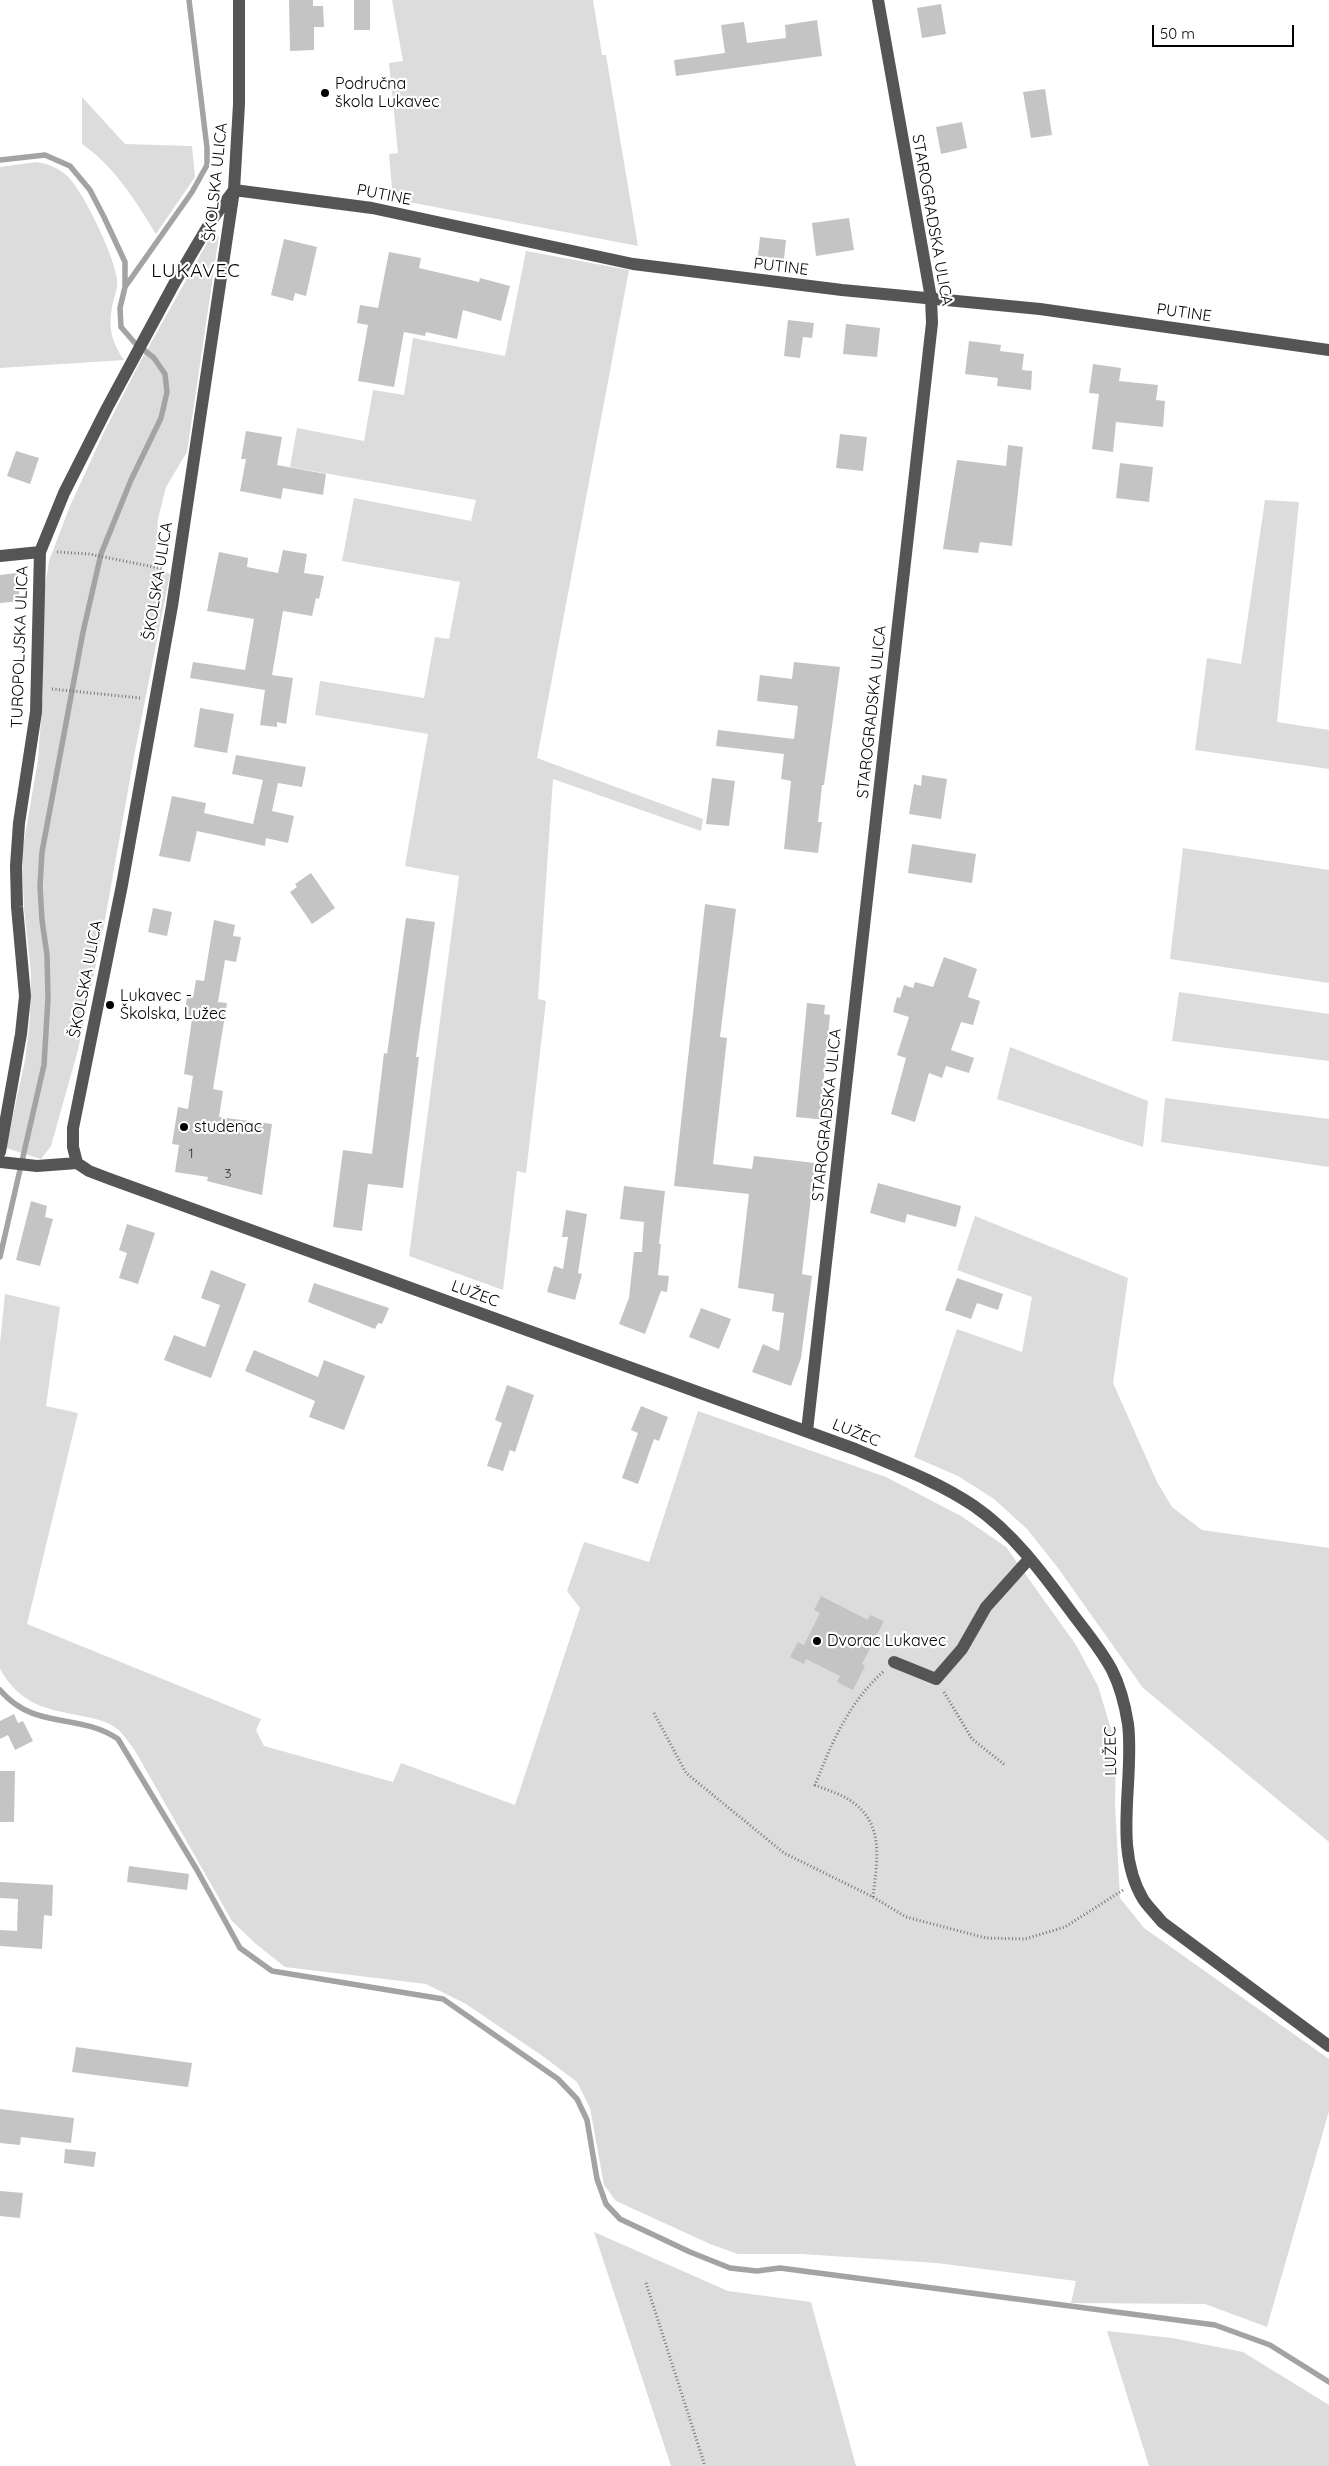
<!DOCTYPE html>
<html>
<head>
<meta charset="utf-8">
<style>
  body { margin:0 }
  #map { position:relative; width:1329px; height:2466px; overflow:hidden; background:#fff; font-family:Quicksand,sans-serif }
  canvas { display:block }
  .scale { position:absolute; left:1152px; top:25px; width:142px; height:22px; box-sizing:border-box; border:2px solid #000; border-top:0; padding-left:6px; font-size:15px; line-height:18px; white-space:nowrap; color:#000; -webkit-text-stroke:4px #fff; paint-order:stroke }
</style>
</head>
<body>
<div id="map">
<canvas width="1329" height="2466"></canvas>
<div class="scale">50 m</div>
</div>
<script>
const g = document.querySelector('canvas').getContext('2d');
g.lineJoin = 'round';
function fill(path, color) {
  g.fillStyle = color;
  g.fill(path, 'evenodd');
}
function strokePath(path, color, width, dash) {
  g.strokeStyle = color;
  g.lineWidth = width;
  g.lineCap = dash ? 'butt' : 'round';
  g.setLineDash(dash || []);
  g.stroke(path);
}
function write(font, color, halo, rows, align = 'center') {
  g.font = font + ' Quicksand,sans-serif';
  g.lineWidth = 4.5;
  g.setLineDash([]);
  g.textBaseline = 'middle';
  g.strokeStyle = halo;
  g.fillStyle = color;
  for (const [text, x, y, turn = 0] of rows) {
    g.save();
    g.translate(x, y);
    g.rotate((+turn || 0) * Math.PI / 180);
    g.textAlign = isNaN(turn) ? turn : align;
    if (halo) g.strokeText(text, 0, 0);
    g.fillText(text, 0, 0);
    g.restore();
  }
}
fill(new Path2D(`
  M392 0H593L602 55H606L638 246 393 199 389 154 398 153 389 63 403 61Z
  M82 97 125 144 192 146 195 177 156 234C135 200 115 167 82 144Z
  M37 162C47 164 57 167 65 174 82 187 115 258 117 279 118 287 115 295 113 302 108 326 110 339 124 360L0 368V167Z
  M212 234 219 236 187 452 166 487 158 519 155 566 170 574 135 751 104 925 78 1050 51 1146 41 1159 6 1148 25 1060 30 1018 31 973 24 909 22 853 38 760 43 693V599L49 561 70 506 104 432 139 364Z
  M526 251 629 270 537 758 703 819 701 831 553 779 538 999 546 1001 526 1173 517 1171 503 1290 409 1256 459 876 405 866 428 734 315 715 320 681 424 698 435 637 449 639 460 582 342 561 354 498 471 521 476 500 290 467 297 428 364 441 373 390 404 395 413 338 505 356Z
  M1265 500 1299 502 1277 722 1329 730V769L1195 750 1207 658 1241 664Z
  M1183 848 1329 870V983L1170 959Z
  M1179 992 1329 1014V1061L1172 1041Z
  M1010 1047 1148 1101 1143 1147 997 1099Z
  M1165 1098 1329 1119V1167L1161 1142Z
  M975 1216 1128 1278 1113 1383 1157 1482 1172 1507 1202 1530 1329 1548V1842L1143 1688 1058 1568 1027 1529 994 1499 958 1476 914 1457 957 1329 1022 1352 1032 1297 957 1270Z
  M5 1294 60 1307 46 1406 78 1413 27 1624 261 1719 256 1730 264 1746 393 1782 401 1763 515 1805 580 1608 567 1591 584 1542 649 1562 698 1411 886 1477 961 1516 1006 1547 1076 1645 1098 1686 1116 1746 1115 1803 1120 1898 1144 1928 1329 2059V2111L1267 2327 1205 2304 1071 2303 1076 2281 937 2263 802 2254H738L710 2244 616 2201 604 2185 590 2108 577 2082 544 2057 466 2004 426 1984 285 1967 256 1944 232 1921 134 1749C128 1742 123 1733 116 1728 109 1722 96 1719 87 1717 47 1709 22 1707 0 1669V1343Z
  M594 2232 728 2291 811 2302 856 2466H671Z
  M1107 2331 1172 2338 1243 2352 1329 2405V2466H1149Z`), '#dcdcdc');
strokePath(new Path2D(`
  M0 160 45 155 70 166 90 190 104 217 125 262V286
  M0 1257 44 1065 48 998 47 955 42 920 40 886 42 852 83 632 101 554 131 480 161 418 167 392 165 374 154 358 134 342 121 327 120 308 125 287 192 192 207 165V148L189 0
  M0 1690C35 1731 78 1712 118 1739L197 1870 240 1948 272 1971 443 1999 558 2079 577 2099 587 2120 597 2179 606 2204 620 2219 690 2252 730 2268 757 2271 780 2268 1215 2325 1270 2345 1329 2382`), '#a3a3a3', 5.5);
fill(new Path2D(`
  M289 0H313V6H323L324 27H314V50L290 51Z
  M354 0H370V30H354Z
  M941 4 946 34 922 38 917 8Z
  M817 20 822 56 676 76 674 60 725 53 721 25 744 22 747 43 786 38 785 25Z
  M1045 89 1052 135 1031 138 1023 92Z
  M962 122 967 148 941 154 936 127Z
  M849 218 854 250 816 256 812 223Z
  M760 237 786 240 784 259 758 256Z
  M284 239 317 247 306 296 295 293 293 301 271 295Z
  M389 252 421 258 419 268 479 282 480 278 510 286 501 321 463 310 457 339 426 332 425 336 404 332 394 387 358 381 368 325 357 323 360 305 378 308Z
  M788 320 814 323 812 338 803 337 800 358 784 356Z
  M846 324 880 328 877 357 843 354Z
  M969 341 1001 345 1000 351 1024 354 1022 370 1032 371 1031 390 997 386 998 378 965 374Z
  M1093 364 1121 368 1119 381 1158 385 1156 400 1165 401 1163 427 1116 422 1113 452 1092 449 1099 394 1089 393Z
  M246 431 282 437 277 465 326 474 323 495 283 488 281 499 240 491 246 459H241Z
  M840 434 867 437 863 471 836 468Z
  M1008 445 1023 447 1012 546 980 542 978 553 943 549 957 460 1006 466Z
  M16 451 39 458 30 484 7 476Z
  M1120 463 1153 467 1149 502 1116 498Z
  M283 550 307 554 304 573 324 576 319 599 316 598 312 616 283 611 272 675 293 678 286 724 277 722V727L260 725 265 690 190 678 193 662 245 670 254 619 207 611 219 552 248 558 247 567 278 573Z
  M17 573 20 601 0 603V575Z
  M794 662 840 667 824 785H822L818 822H822L818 853 784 849 791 781 781 779 784 754 716 746 718 730 794 739 798 706 757 701 760 675 792 679Z
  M200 708 234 714 227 753 194 747Z
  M236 755 306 767 302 787 278 783 272 811 294 816 288 843 266 838 265 846 197 831 190 862 159 856 172 796 206 803 204 813 253 824 263 780 232 774Z
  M922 775 947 779 941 819 909 814 914 784 921 786Z
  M712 778 735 781 729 826 706 824Z
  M912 844 976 854 972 883 908 873Z
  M311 873 335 908 312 924 290 892 297 887 295 884Z
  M705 904 736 909 720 1037 727 1038 713 1164 752 1169 754 1156 815 1163 802 1274 812 1276 801 1358 791 1386 752 1372 763 1344 779 1351 784 1313 772 1311 774 1294 738 1288 749 1194 674 1186Z
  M153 908 172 912 167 936 148 932Z
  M406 918 435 922 416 1057H419L403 1188 368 1184 362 1231 333 1227 343 1150 372 1154 384 1053 387 1054Z
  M214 920 235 925 233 936 241 937 236 962 225 960 218 1002 227 1003 213 1089 223 1091 219 1117 272 1124 262 1195 207 1181 208 1177 175 1172 179 1145 172 1144 178 1107 188 1109 193 1076 184 1074 192 1019 184 1017 187 997H193L196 980 204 981Z
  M944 957 977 969 968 997 980 1001 973 1025 961 1022 951 1050 974 1058 969 1073 946 1066 942 1078 929 1073 915 1122 891 1114 906 1058 897 1055 909 1017 893 1012 897 997 900 998 904 985 913 988 915 982 933 987Z
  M807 1003 825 1005 824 1014 830 1015 822 1096 828 1097 826 1120 796 1117Z
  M878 1183 961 1206 956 1227 907 1214 905 1223 870 1213Z
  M624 1186 665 1191 659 1244H661L658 1275 669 1276 667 1292 661 1291 645 1334 619 1324 629 1298 634 1252H642L644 1222 620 1219Z
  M31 1201 47 1206 45 1217 53 1219 40 1266 16 1260Z
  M566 1210 587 1214 578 1273 582 1274 575 1300 547 1292 554 1266 563 1269 568 1237H562Z
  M127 1224 155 1233 138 1284 119 1278 127 1253 119 1250Z
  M211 1270 246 1284 211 1378 164 1360 174 1335 205 1347 220 1305 201 1298Z
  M957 1278 1003 1294 998 1310 977 1303 971 1319 945 1310Z
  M314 1283 389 1308 382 1324 378 1323 375 1329 308 1302Z
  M701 1308 731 1319 719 1349 689 1337Z
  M254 1350 318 1377 324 1360 365 1376 344 1430 309 1417 315 1401 245 1371Z
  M507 1385 534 1395 515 1452 510 1450 503 1471 487 1466 502 1423 495 1420Z
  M641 1406 668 1417 659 1441 654 1439 638 1484 622 1478 638 1433 631 1430Z
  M821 1596 868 1620 870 1615 884 1621 862 1664 865 1666 853 1690 837 1682 840 1676 806 1659 804 1664 790 1657 798 1642 804 1645 820 1613 814 1610Z
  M14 1714 18 1723 23 1721 33 1741 15 1750 8 1735 0 1739V1721Z
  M0 1771H15L14 1822H0Z
  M129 1866 189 1874 187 1890 127 1882Z
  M0 1882 53 1885 52 1916 44 1915 42 1949 0 1946V1930L17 1931 18 1899 0 1898Z
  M76 2047 192 2063 188 2087 72 2072Z
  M0 2109 74 2118 71 2143 21 2137 20 2145 0 2143Z
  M65 2149 96 2152 94 2167 64 2163Z
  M0 2191 23 2193 20 2218 0 2216Z`), '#c4c4c4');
strokePath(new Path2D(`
  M57 552 89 554 164 569
  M52 689 140 698
  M944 1692 972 1739 1005 1765
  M654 1713 686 1773 784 1853 873 1897 906 1917 986 1938 1025 1939 1065 1927 1123 1890
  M873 1897C877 1860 885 1824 851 1801 841 1794 827 1790 815 1785 832 1742 849 1702 884 1671
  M646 2283 705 2466`), '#777', 3, [1, 2.5]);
strokePath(new Path2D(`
  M0 556 40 552
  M0 1152 21 1034 25 996 17 907 16 866 19 823 36 712 40 552 64 493 107 408 175 282 211 221 234 190 372 208 633 264 842 290 1040 309 1329 350
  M0 1162 37 1166 77 1163
  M77 1163 89 1171 110 1179 855 1449C895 1466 937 1481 974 1506 1015 1534 1046 1578 1075 1617 1088 1634 1102 1651 1112 1670 1120 1686 1125 1705 1128 1724 1135 1780 1112 1847 1143 1899 1148 1907 1156 1914 1162 1922L1329 2046
  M77 1163 73 1147V1128L122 885 172 606 234 190 239 104V0
  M807 1431 932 323 931 298 878 0
  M894 1662 936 1679 962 1649 986 1607 1029 1559`), '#555', 12);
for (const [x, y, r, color] of [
  [325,93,5,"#000"],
  [110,1005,5,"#000"],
  [184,1127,5,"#000"],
  [817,1641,5,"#000"]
]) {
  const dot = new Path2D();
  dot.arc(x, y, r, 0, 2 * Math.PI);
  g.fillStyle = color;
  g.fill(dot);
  strokePath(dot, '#fff', 2);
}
write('14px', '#313131', null, [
  ["1",191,1154],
  ["3",228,1174]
]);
write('16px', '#000', '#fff', [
  ["Područna",335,84],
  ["škola Lukavec",335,102],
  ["Lukavec -",120,996],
  ["Školska, Lužec",120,1014],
  ["studenac",194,1127],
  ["Dvorac Lukavec",827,1641]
], 'left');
write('16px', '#000', '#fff', [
  ["ŠKOLSKA ULICA",216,182,-84],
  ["PUTINE",384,195,11],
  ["STAROGRADSKA ULICA",932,220,80],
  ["PUTINE",781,267,7],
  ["PUTINE",1184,313,8],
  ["ŠKOLSKA ULICA",158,581,-81],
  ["TUROPOLJSKA ULICA",20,647,-88],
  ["STAROGRADSKA ULICA",872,712,-84],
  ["ŠKOLSKA ULICA",86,979,-79],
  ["STAROGRADSKA ULICA",827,1115,-84],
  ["LUŽEC",475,1294,20],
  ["LUŽEC",856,1433,22],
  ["LUŽEC",1111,1751,-91]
]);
g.letterSpacing = '1px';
write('19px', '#000', '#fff', [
  ["LUKAVEC",196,271]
]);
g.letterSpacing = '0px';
</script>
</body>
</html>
